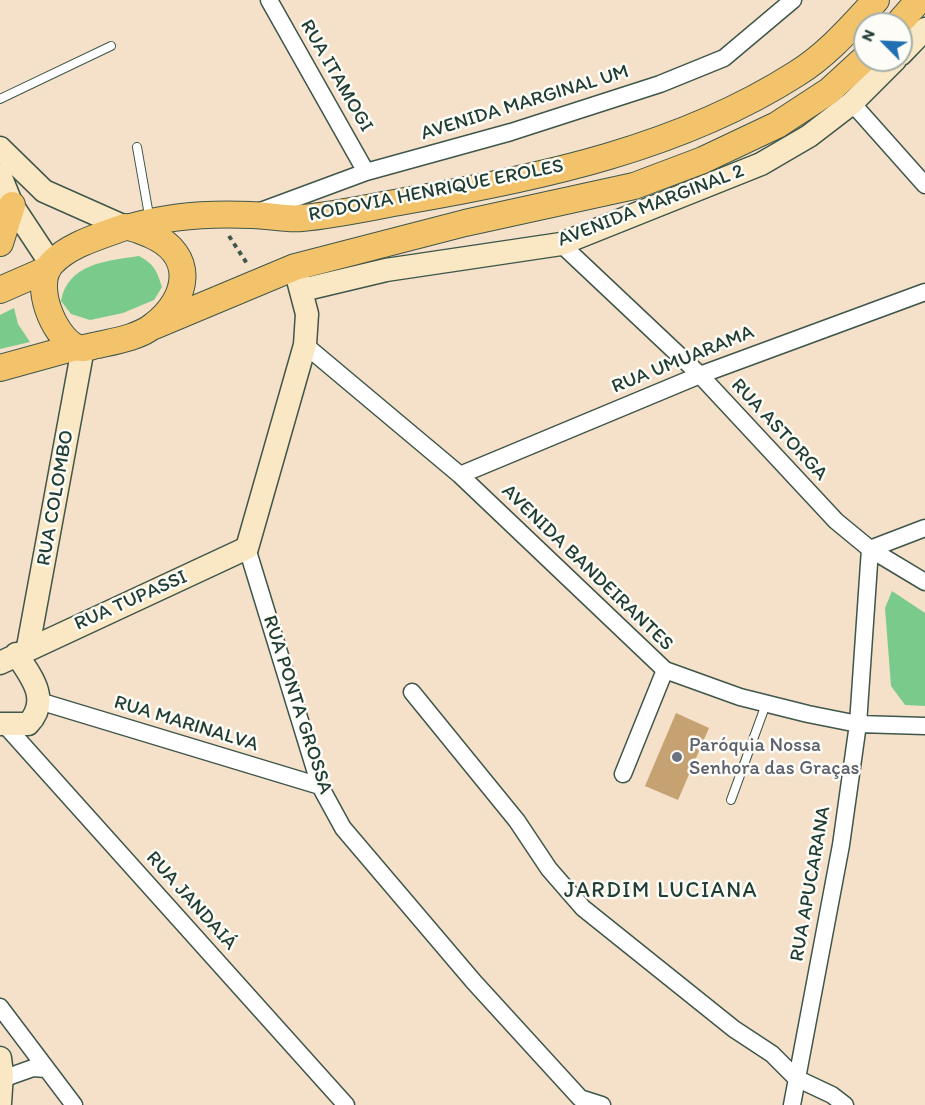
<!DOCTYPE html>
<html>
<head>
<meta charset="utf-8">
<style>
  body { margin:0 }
  #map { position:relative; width:925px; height:1105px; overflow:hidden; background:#f5e1c9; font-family:Itim,sans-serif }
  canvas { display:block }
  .north { position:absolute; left:853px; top:12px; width:60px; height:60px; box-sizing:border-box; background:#fdfcf7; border:2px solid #a4b0a9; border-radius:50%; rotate:294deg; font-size:16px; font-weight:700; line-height:24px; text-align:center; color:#1f3d34 }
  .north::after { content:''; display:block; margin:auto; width:21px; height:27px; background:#1f6fb2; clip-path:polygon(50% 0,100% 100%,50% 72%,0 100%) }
</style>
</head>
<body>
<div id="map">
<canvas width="925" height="1105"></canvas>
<div class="north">N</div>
</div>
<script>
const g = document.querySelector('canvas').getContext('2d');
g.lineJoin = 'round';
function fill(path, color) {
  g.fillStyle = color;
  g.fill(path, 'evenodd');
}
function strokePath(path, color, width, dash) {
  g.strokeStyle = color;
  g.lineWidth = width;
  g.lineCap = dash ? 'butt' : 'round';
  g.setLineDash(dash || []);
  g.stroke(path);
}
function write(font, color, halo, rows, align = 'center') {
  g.font = font + ' Itim,sans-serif';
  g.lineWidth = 5;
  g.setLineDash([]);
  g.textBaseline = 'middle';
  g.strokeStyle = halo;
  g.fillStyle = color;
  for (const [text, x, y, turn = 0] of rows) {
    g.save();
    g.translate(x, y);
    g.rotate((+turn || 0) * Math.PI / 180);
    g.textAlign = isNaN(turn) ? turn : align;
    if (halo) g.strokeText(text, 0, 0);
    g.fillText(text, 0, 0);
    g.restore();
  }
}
fill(new Path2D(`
  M139 256C154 264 157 271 162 287L154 300 123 313 90 320 71 314 61 301C68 263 107 261 139 256Z
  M14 308 18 324 30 342 0 349V315Z
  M892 591 925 613V706L905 705 891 686 885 608Z`), '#79ca8b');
fill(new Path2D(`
  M676 713 709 728 678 800 645 786Z`), '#c6a171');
const lane = new Path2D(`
  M0 99 111 46
  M137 147 150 221
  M731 800 766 704`);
const street = new Path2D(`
  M269 0 366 172
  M852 103 925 185
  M258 212 366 172 511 132 660 84 724 58 793 0
  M561 244 700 375 836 521 870 549 925 582
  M305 345 460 475 665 670 740 697 808 714 858 724 925 726
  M460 475 700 375 925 292
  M247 548 320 786 343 828 474 982 580 1098 602 1105
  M412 692 517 821 549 869 583 908 734 1029 772 1054 796 1078 832 1095 845 1105
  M39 701 320 786
  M5 725 346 1105
  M623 774 665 670
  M0 1007 74 1105
  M2 1079 33 1068 46 1069
  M792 1105 841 845 858 724 870 549 925 528`);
const secondary = new Path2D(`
  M901 54 925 29
  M0 148 44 191 125 227
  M0 175 12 205 51 264
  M302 290 386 270 561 244 761 164 809 136 852 103 895 60
  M28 647 83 348
  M0 663 247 548 305 345 307 314 297 276
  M0 724H28C51 700 31 676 16 654
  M0 1058 2 1074 0 1103`);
const primary = new Path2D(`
  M898 24 919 0
  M125 227C134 227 143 232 151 235 196 255 189 298 154 325 140 337 116 341 98 345 91 346 83 350 76 347 53 336 32 283 52 263 70 244 101 236 125 227Z
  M131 227C171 215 210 213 252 215 268 215 286 220 302 218 336 215 371 207 405 201 539 178 680 148 796 74 827 55 852 26 876 0
  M0 243 12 205
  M0 290 48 269
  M154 326 295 267 465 223 634 186 703 160 777 125 829 91 865 58
  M0 368 76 347`);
strokePath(lane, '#3f564a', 10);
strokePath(street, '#3f564a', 19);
strokePath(secondary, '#3f564a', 25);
strokePath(primary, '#3f564a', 28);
strokePath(new Path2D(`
  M229 236 248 265`), '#3f564a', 4, [4.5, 4.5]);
strokePath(lane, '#fff', 8);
strokePath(street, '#fff', 16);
strokePath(secondary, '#fae7c3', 22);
strokePath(primary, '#f2c36a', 26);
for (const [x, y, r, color] of [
  [677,757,6,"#6b7280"]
]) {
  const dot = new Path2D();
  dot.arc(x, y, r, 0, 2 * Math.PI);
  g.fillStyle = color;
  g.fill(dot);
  strokePath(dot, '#fdfcf7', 2);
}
write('20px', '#1f3d34', '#fdfcf7', [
  ["RUA ITAMOGI",336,76,60],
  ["AVENIDA MARGINAL UM",525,103,-17],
  ["RODOVIA HENRIQUE EROLES",436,191,-11],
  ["AVENIDA MARGINAL 2",651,206,-21],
  ["RUA UMUARAMA",683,360,-22],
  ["RUA ASTORGA",779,430,47],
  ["RUA COLOMBO",56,498,-80],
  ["AVENIDA BANDEIRANTES",587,568,44],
  ["RUA TUPASSI",131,601,-24],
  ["RUA PONTA GROSSA",297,705,72],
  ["RUA MARINALVA",186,724,17],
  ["RUA APUCARANA",811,884,-80],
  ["RUA JANDAIÁ",191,901,48]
]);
write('20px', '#5b616d', '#fdfcf7', [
  ["Paróquia Nossa",689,746],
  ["Senhora das Graças",689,769]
], 'left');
g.letterSpacing = '1.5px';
write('22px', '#1f3d34', '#fdfcf7', [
  ["JARDIM LUCIANA",661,891]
]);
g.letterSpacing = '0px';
</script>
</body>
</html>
